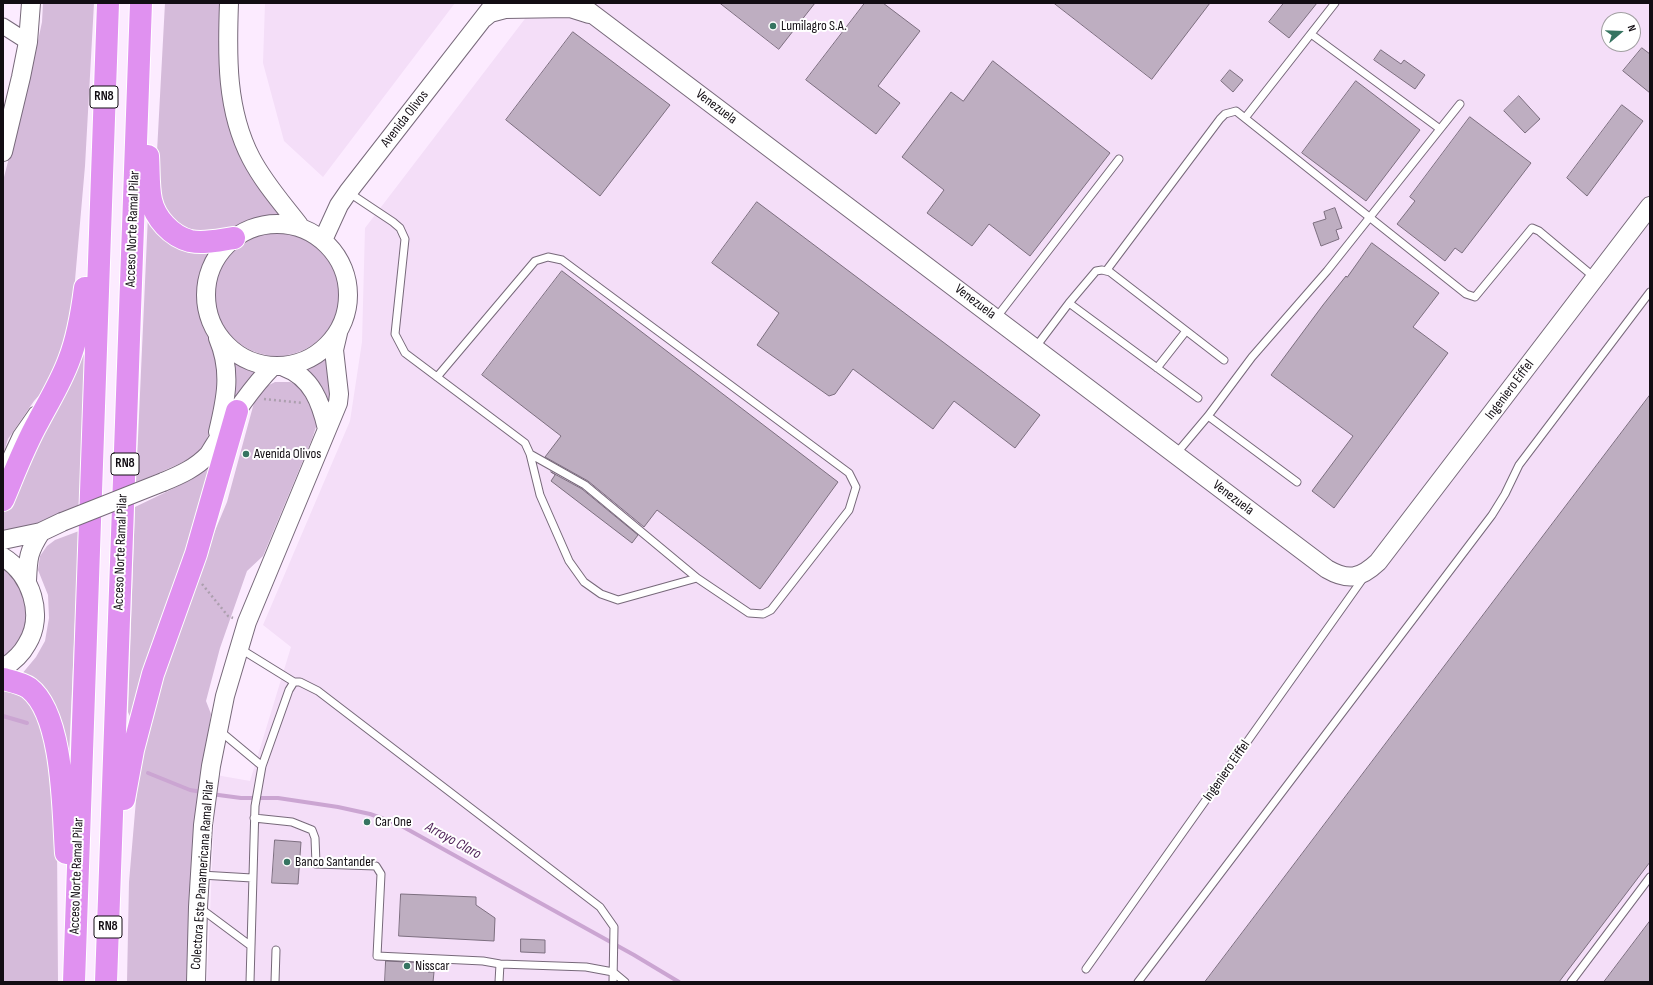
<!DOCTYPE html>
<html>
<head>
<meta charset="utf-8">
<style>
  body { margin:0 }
  #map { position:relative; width:1653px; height:985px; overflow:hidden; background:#fcebff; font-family:"Sofia Sans Condensed",sans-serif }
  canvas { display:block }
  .frame { position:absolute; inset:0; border:4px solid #120d13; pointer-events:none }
  .north { position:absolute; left:1601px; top:12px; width:40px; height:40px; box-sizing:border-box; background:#fff; border:1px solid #a09ea1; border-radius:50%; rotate:71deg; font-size:11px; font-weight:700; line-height:16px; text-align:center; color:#120d13 }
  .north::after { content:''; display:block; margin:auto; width:14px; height:18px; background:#367461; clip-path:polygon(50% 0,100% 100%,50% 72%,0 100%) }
</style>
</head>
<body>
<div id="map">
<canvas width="1653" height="985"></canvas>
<div class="frame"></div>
<div class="north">N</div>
</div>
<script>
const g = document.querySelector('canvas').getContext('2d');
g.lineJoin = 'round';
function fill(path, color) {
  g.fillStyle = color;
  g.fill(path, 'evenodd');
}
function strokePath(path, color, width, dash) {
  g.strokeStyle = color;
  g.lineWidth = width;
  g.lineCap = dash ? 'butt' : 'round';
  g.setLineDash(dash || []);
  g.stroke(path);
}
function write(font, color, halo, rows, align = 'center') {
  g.font = font + ' "Sofia Sans Condensed",sans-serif';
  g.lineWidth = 4;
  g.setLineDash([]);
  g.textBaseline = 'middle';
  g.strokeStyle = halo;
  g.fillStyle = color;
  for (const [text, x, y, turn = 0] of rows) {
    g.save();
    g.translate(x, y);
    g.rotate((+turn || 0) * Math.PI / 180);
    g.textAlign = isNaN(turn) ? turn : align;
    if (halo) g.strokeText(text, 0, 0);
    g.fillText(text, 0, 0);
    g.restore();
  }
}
fill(new Path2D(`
  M265 3H455L323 177 284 141 263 63Z
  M537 3H1650V982H207L216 775 250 781 291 647 263 625 350 421 362 342 365 228ZM1609 20H1633V44H1609Z`), '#f4def8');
fill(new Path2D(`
  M43 3H94L85 166 73 303 68 344 51 382 34 401 8 439 3 455V181L33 64 42 22Z
  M165 3H223L224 98 284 214 252 220 214 237 171 226 155 189Z
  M148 215 210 251 200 271 198 287 199 312 204 329 221 361 217 404 207 439 197 454 181 463 136 483Z
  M215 294a62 62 0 1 1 124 0a62 62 0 1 1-124 0Z
  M85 337 80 507 36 525 3 533V513L13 496Z
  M323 358H325L327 361 331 407C327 398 324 388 317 380 313 376 307 375 304 369Z
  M234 361 257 371 230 411 236 380Z
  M275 382H290L302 387 311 395 317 424 312 439 263 556 247 571 220 648 206 701 211 714 195 823 186 982H127L129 882 139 765 151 707 204 557 227 502 255 399 265 387Z
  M221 454 132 721 128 712 135 507 191 480Z
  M79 531 68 778 21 675 36 657 45 641 49 618 48 595 38 570 40 556 47 546 55 540Z
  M3 566 8 569 27 597 28 631 3 663Z
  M3 690 25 694 45 727 57 842 58 982H3Z`), '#d5bbda');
strokePath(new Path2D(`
  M3 716 27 723
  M148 773 190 790 202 792
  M211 794 241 798H278L338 807 370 814 398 824 634 955 679 982`), '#cba5d2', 4);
const building = new Path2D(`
  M720 3H815L779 49Z
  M865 3H883L920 31 878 86 900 103 876 134 806 80Z
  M1054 3H1210L1152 79Z
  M1284 3H1317L1289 38 1269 22Z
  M573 32 670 105 600 196 506 120Z
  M1642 48 1650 54V93L1623 71Z
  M1381 50 1401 64 1404 60 1425 75 1415 89 1374 60Z
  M993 61 1110 153 1030 256 989 224 972 246 927 213 944 190 902 157 951 92 963 101Z
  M1230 70 1243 80 1233 92 1221 81Z
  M1356 81 1420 130 1366 201 1302 153Z
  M1519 96 1540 119 1525 133 1504 111Z
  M1622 105 1643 121 1587 196 1567 178Z
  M1470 117 1531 163 1462 253 1455 248 1445 261 1397 224 1415 201 1410 197Z
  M757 202 1040 415 1015 448 954 401 933 429 853 369 835 394 829 396 757 345 779 313 712 263Z
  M1335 208 1342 228 1336 230 1339 239 1321 246 1313 223 1326 219 1324 212Z
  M1372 243 1439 293 1413 327 1448 353 1334 508 1312 491 1353 436 1271 375 1323 305 1346 276 1347 277Z
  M562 271 838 482 760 589 657 510 644 527 588 481 545 457 561 436 482 375Z
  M1650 395V862L1559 982H1205Z
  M551 472 582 489 638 535 632 543 551 481 555 475Z
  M275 840 301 842 298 884 272 883Z
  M401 894 476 897V905L495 918 494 941 399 936Z
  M1650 921V982H1604Z
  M521 939 545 940V953L521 952Z
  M386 961 428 963V972H434L433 982H385Z`);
fill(building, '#beaec1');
strokePath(building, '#7d6f80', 1);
const service = new Path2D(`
  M1311 34 1440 129
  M1245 118 1335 3
  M348 192 393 222 400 228 405 239 395 334 405 353 525 443 530 454 540 495 569 561 584 582 601 594 618 600 697 578 749 613 763 614 771 610 849 510 856 487 849 473 562 260 548 257 535 261 437 377
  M1106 271 1220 119 1225 114 1236 111 1466 294 1475 297 1532 228 1539 231 1594 277
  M1069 303 1096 271 1102 270 1110 272 1224 360
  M996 318 1119 159
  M1035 348 1069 303 1198 398
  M1157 368 1186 331
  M1208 416 1297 482
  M530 454 585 485 697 578
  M1176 454 1208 416 1252 357 1327 271 1460 104
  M3 464 17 434 33 411
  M239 648 294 682
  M220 731 262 766
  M254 818 292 822 312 830 315 838 316 864 376 866 381 874 377 956 483 961 500 964 586 967 613 972 625 982
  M201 875 252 878
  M200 908 251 946 250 982
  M251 946 255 806 262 766 289 690 294 682H300L318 691 600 907 614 927 613 982
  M1086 969 1364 577
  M275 982 276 950
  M499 982 500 964
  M1138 982 1492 515 1505 494 1519 465 1650 292
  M1571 982 1650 877`);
const minor = new Path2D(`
  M3 26 28 42`);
const tertiary = new Path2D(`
  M229 3C227 56 226 110 251 158 264 183 282 203 299 225
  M578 3 1327 569C1348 581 1360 579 1378 562L1650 206
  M484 18 490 13 505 9 570 8 589 14
  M3 152 21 77 28 42 31 3
  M206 295a71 71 0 1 1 142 0a71 71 0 1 1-142 0Z
  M323 240 339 205 348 192 495 3
  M218 338C232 371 226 399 218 432
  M284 367C312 377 321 403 327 429
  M163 482C180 475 196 468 209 454 227 424 248 391 273 366
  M3 540 41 532 62 522
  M3 557C31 574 45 615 27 644 21 655 13 662 3 668
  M27 581C28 558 28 552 41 532
  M196 982 198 907 203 825 211 766 225 696 247 622 338 403 339 394 334 350 338 333`);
const motorway = new Path2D(`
  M148 156C149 170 148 186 151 200 155 218 171 236 190 241 205 244 219 240 234 238
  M3 500C14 474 24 447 38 422 49 401 61 382 69 360 78 337 82 312 85 288
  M3 679C11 681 22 683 29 688 64 715 63 812 66 853
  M124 799 133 750 153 674 196 554 237 411
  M74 982 108 3
  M106 982 141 3`);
strokePath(service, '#77697a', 9);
strokePath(minor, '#77697a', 17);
strokePath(tertiary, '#77697a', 20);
strokePath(motorway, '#fff', 24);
strokePath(new Path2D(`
  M264 399 303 403
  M202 584 228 616 233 618`), '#ac9fae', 2.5, [2, 3]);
strokePath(service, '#fff', 7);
strokePath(minor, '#fff', 15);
strokePath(tertiary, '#fff', 18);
strokePath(motorway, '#e091f0', 22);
const tertiaryBridge = new Path2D(`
  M62 522 163 482`);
strokePath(tertiaryBridge, '#77697a', 20, []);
strokePath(tertiaryBridge, '#fff', 18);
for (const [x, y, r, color] of [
  [773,26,4,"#367461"],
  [246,454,4,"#367461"],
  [367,822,4,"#367461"],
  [287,862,4,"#367461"],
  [407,966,4,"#367461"]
]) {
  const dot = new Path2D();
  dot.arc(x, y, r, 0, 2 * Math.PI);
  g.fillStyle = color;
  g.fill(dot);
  strokePath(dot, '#fff', 1.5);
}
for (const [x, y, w] of [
  [104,97,28],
  [125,464,28],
  [108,927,28]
]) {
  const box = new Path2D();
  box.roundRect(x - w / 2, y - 11, w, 22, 3);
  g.fillStyle = '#fff';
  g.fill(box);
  strokePath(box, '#120d13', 1);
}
write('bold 13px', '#120d13', null, [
  ["RN8",104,97],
  ["RN8",125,464],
  ["RN8",108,927]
]);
write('14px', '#120d13', '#fff', [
  ["Lumilagro S.A.",781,26],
  ["Avenida Olivos",254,454],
  ["Car One",375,822],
  ["Banco Santander",295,862],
  ["Nisscar",415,966]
], 'left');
write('14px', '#120d13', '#fff', [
  ["Venezuela",716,107,37],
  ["Avenida Olivos",405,119,-52],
  ["Acceso Norte Ramal Pilar",133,229,-88],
  ["Venezuela",975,302,37],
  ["Ingeniero Eiffel",1510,390,-53],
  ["Venezuela",1233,498,37],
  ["Acceso Norte Ramal Pilar",121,552,-88],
  ["Ingeniero Eiffel",1227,771,-55],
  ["Colectora Este Panamericana Ramal Pilar",203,875,-86],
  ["Acceso Norte Ramal Pilar",77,876,-88]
]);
write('italic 15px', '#4c1e55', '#fff', [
  ["Arroyo Claro",453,841,29]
]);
</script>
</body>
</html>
